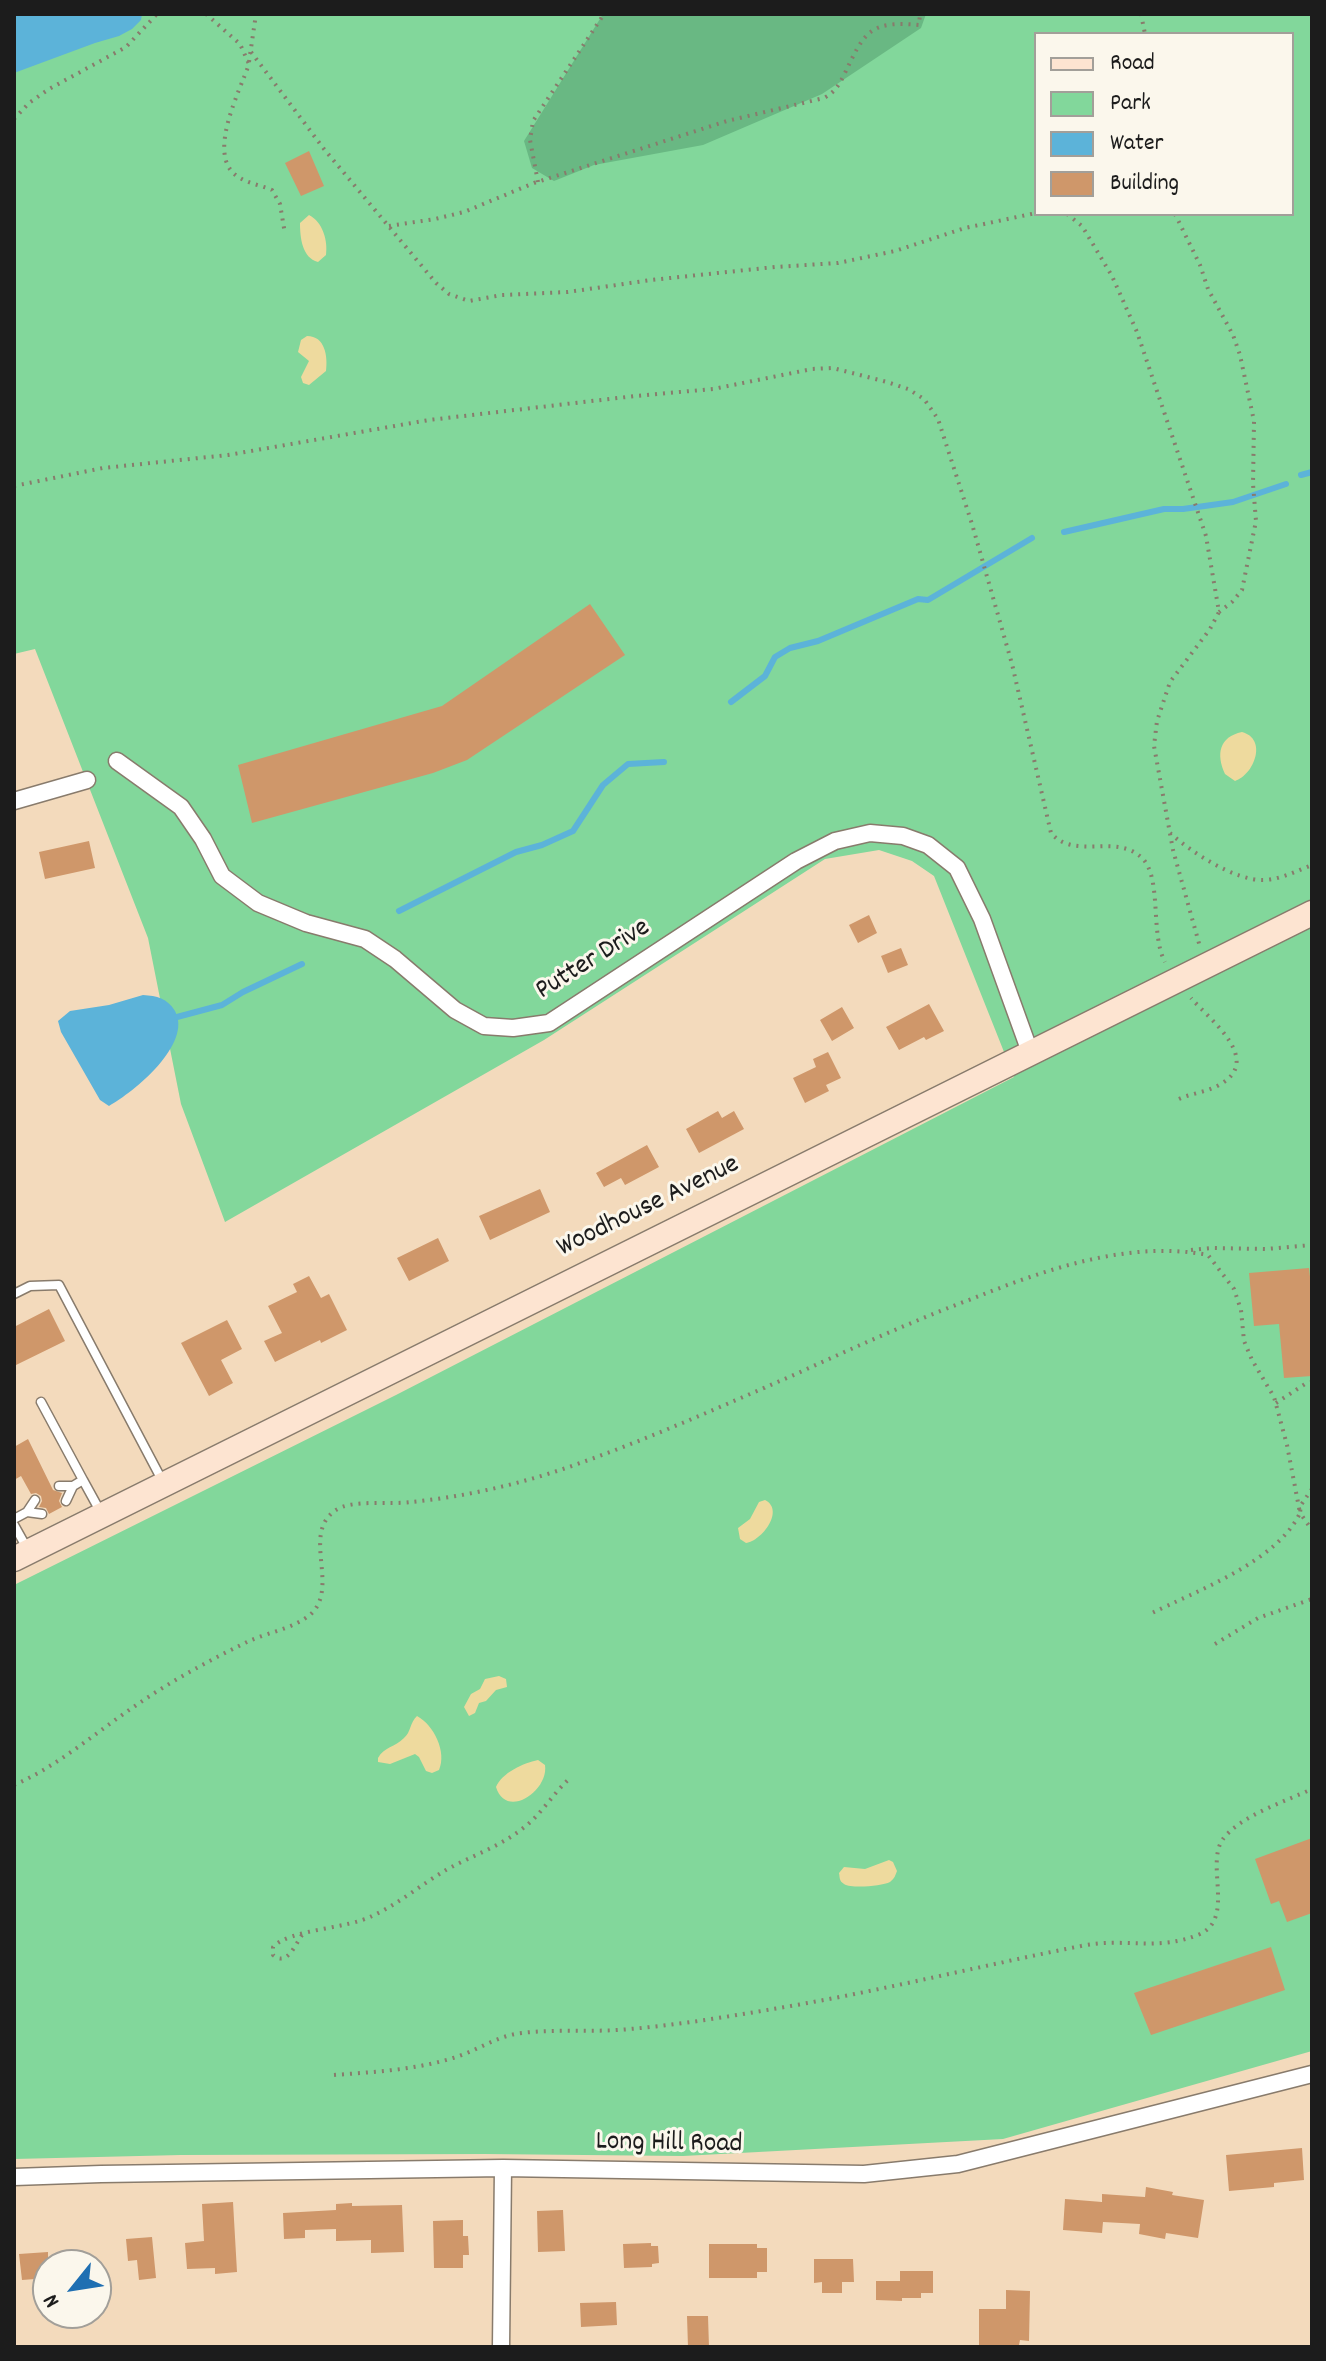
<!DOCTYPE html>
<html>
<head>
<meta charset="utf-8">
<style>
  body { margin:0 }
  #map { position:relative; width:1326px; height:2361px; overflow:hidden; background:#f3dabc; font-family:Dekko,sans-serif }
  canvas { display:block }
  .frame { position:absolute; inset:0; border:16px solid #1c1c1c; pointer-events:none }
  .legend { position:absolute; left:1034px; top:32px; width:260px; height:184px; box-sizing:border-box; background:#fbf7ec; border:2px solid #a29f99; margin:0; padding:10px 14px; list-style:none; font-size:24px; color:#1c1c1c }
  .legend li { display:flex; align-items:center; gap:16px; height:40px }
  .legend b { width:40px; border:2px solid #a29f99 }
  .north { position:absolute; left:32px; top:2249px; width:80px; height:80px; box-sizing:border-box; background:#fbf7ec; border:2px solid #a29f99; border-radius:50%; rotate:240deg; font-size:22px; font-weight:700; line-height:32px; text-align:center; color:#1c1c1c }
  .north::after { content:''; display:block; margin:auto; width:28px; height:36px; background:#1f6fb2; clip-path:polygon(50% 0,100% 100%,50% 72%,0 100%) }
</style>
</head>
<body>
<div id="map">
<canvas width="1326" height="2361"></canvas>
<div class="frame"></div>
<ul class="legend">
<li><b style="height:10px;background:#fde4d1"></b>Road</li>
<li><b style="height:22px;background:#82d79b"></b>Park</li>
<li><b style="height:22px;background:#5cb3d9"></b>Water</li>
<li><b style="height:22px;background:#cf976a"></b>Building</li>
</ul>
<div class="north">N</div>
</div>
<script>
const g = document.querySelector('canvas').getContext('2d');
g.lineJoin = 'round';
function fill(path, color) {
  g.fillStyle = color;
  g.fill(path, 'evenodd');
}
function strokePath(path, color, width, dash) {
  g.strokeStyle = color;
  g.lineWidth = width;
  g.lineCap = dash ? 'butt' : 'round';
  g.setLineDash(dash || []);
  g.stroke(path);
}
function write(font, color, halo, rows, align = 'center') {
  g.font = font + ' Dekko,sans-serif';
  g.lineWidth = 6;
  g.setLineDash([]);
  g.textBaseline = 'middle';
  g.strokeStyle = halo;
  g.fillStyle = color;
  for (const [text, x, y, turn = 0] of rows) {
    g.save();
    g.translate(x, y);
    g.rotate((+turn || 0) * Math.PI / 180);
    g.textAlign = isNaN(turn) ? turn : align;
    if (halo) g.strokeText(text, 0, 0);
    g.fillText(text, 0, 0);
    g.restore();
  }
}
fill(new Path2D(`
  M14 14H1312V2051L1003 2139 683 2156 485 2154 181 2155 14 2159V1585L396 1395 1014 1077 934 876 912 861 879 850 825 859 544 1040 225 1222 181 1104 148 938 35 649 14 654ZM1036 34H1292V214H1036Z`), '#82d79b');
fill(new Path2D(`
  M603 14H926L921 28 822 94 703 145 594 165 554 181 532 168 524 141Z`), '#69b883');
fill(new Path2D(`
  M309 215C323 222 328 241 326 255L318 262C302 258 300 237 300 223Z
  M307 336C325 336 328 356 326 371L309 385 303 383 301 377 309 361 298 352 301 340Z
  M1242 732C1268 739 1254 775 1235 781L1225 774C1216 754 1219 737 1242 732Z
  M765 1500C785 1510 762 1541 746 1543L740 1539 738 1528 750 1519 759 1502Z
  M499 1676 506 1679 507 1687 496 1690 486 1701 479 1703 475 1713 469 1716 464 1707 471 1694 480 1689 485 1679Z
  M417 1716C434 1725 447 1752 439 1770L432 1773 426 1771 419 1757 415 1754 390 1764 378 1762V1758C384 1747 395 1747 404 1738 411 1732 410 1722 417 1716Z
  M538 1760 545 1765C549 1791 506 1820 496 1787 502 1773 523 1763 538 1760Z
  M889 1860 893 1862 897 1871C895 1876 895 1878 890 1882 882 1886 852 1889 844 1884 839 1881 840 1878 839 1873L844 1867 865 1869Z`), '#eeda9e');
fill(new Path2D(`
  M14 14H142L141 20 132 29 119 36 95 43 14 73Z
  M143 995C157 996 167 998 175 1011 193 1044 134 1092 109 1106L100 1100 61 1032 58 1021 70 1011 109 1005Z`), '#5cb3d9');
strokePath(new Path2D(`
  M1301 475 1312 472
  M1064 532 1164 509H1183L1233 502 1286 484
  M731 702 765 676 775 657 790 648 818 641 918 599 928 600 1032 538
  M399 911 516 852 542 845 573 831 603 785 628 764 664 762
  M177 1017 222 1005 243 992 302 964`), '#5cb3d9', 6);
fill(new Path2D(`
  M309 151 324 186 301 196 285 163Z
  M590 604 625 655 467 760 433 773 252 823 238 765 442 706Z
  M89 841 95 868 45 879 39 852Z
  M869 915 877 933 858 943 849 925Z
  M901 948 908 965 888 973 881 956Z
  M929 1004 944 1031 926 1040 924 1037 899 1050 886 1027Z
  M842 1007 854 1028 832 1041 820 1020Z
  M828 1052 841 1078 826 1085 829 1091 805 1103 793 1078 816 1067 813 1059Z
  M718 1111 722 1118 734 1111 744 1129 699 1153 686 1129Z
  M647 1145 659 1167 625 1185 621 1178 604 1187 596 1173Z
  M540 1189 550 1212 490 1240 479 1216Z
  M438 1238 449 1261 409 1281 397 1258Z
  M1309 1268 1312 1294V1376L1284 1378 1279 1324 1254 1326 1249 1273Z
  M309 1276 321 1298 329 1294 347 1330 321 1343 320 1340 275 1362 264 1341 282 1333 268 1306 297 1292 293 1284Z
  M49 1309 65 1341 14 1366V1327Z
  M227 1320 242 1349 221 1360 233 1383 209 1396 181 1343Z
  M28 1439 53 1490 62 1493 59 1501 62 1507 49 1514 46 1508 39 1507 42 1501 41 1496 36 1493 31 1494 21 1476 14 1480V1447Z
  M1312 1838V1913L1287 1922 1279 1901 1271 1904 1255 1859Z
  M1271 1947 1285 1990 1151 2035 1134 1993Z
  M1302 2148 1304 2180 1274 2183V2187L1229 2191 1226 2155Z
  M1146 2187 1173 2192 1172 2195 1204 2200 1198 2238 1166 2233 1165 2239 1139 2234 1140 2224 1103 2222 1102 2233 1063 2230 1065 2199 1102 2202V2194L1145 2197Z
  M233 2202 237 2272 215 2274V2268L187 2269 185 2243 204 2241 202 2204Z
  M352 2203V2206L402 2205 404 2252 371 2253V2240L336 2241V2229L305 2230V2238L284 2239 283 2213 336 2210V2204Z
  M563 2210 565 2251 538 2252 537 2211Z
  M463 2220V2236H468L469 2255H463V2268H434L433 2221Z
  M152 2237 156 2278 139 2280 137 2260 128 2261 126 2239Z
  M651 2243V2246H658L659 2263 652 2264V2267L624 2268 623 2244Z
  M709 2244H757V2248H767V2272H757V2278H709Z
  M48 2252V2278L22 2280 19 2254Z
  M814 2259H853L854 2282H842V2293H822V2282L814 2283Z
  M900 2271H933V2293H921V2298H902V2301L876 2300V2281H900Z
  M1006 2290 1030 2291 1029 2341 1020 2340 1019 2345H979V2309H1006Z
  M616 2302 617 2325 581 2327 580 2303Z
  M687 2316H708L709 2347H688Z`), '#cf976a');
const lane = new Path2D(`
  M14 1294 30 1286 59 1285 163 1482
  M41 1402 83 1480 73 1486 66 1501
  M83 1480 100 1511
  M59 1486H73
  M27 1512 35 1500
  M14 1519 27 1512 42 1514
  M14 1525 28 1550`);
const street = new Path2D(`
  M117 761 181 807 203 839 222 876 258 903 306 923 365 939 395 959 455 1010 484 1026 513 1028 549 1023 796 861 835 841 870 833 903 836 928 845 957 868 982 919 1030 1052
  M14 801 87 780
  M14 2177 101 2174 503 2168 864 2174 958 2164 1312 2074
  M501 2347 503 2168`);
const secondary = new Path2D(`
  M14 1559 1312 913`);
strokePath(lane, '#887b6c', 11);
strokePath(street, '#887b6c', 19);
strokePath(secondary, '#887b6c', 27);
strokePath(new Path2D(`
  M206 14 240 44 249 64C240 91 206 155 237 176 248 184 261 185 272 190L280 204 285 234
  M1141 14 1145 34
  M251 52 324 149 436 283 449 294 469 301 502 295 568 292 651 280 775 267 838 263 895 251 965 228 1036 213
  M249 62 256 14
  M14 119 29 103 49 89 126 47 157 14
  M538 182 530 140 533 121 604 14
  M1067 214 1082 226 1112 276 1137 332 1206 536 1219 612 1210 629 1170 682 1157 721 1154 746 1173 850 1200 947
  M1175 214 1200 265 1208 289 1233 335 1240 355 1254 421 1253 484 1256 521 1242 590 1232 602 1219 612
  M389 226 435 219 464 212 534 183 727 121 824 98C835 92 839 85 844 75 864 33 869 20 919 25L920 14
  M14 486 103 468 228 455 429 420 635 396 713 389 812 369 833 368 887 382 908 389 924 399 938 419 972 524 1012 664 1051 833C1075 861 1117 832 1143 859 1162 880 1150 934 1165 962
  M1170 833C1191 852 1235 881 1264 880 1282 879 1296 871 1312 865
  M1179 1099C1192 1093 1208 1092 1221 1084 1263 1059 1209 1019 1191 998
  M1191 1250 1211 1248 1266 1249 1312 1245
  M1276 1403 1305 1384 1312 1382
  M1312 1489 1301 1505 1300 1513 1312 1530
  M1215 1644 1258 1618 1312 1599
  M14 1785C58 1766 95 1733 135 1706 171 1681 210 1660 249 1641 269 1632 296 1628 312 1613 339 1585 301 1533 336 1510 352 1499 390 1505 411 1502 463 1497 516 1485 566 1468 644 1441 720 1407 796 1374 855 1347 913 1321 974 1298 1047 1269 1129 1240 1208 1255L1234 1289 1241 1310 1244 1341 1252 1360 1274 1397 1287 1445 1300 1513C1277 1562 1196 1591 1150 1614
  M302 1935C295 1945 287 1967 273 1955V1947C290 1929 347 1929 372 1916 397 1905 422 1884 446 1870 471 1856 499 1847 522 1829 540 1816 552 1795 568 1780
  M334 2075C374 2072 414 2070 453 2058 474 2052 494 2038 515 2034 553 2028 591 2033 630 2029 677 2025 726 2017 773 2009 877 1992 979 1966 1081 1946 1124 1937 1158 1952 1200 1934 1235 1918 1205 1864 1223 1839 1240 1816 1286 1801 1312 1789`), '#887b6c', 4, [2, 6]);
strokePath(lane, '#fff', 8);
strokePath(street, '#fff', 16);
strokePath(secondary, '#fde4d1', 24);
write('28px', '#1c1c1c', '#fbf7ec', [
  ["Putter Drive",594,961,-32],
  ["Woodhouse Avenue",649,1208,-26],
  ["Long Hill Road",669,2145,1]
]);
</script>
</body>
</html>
